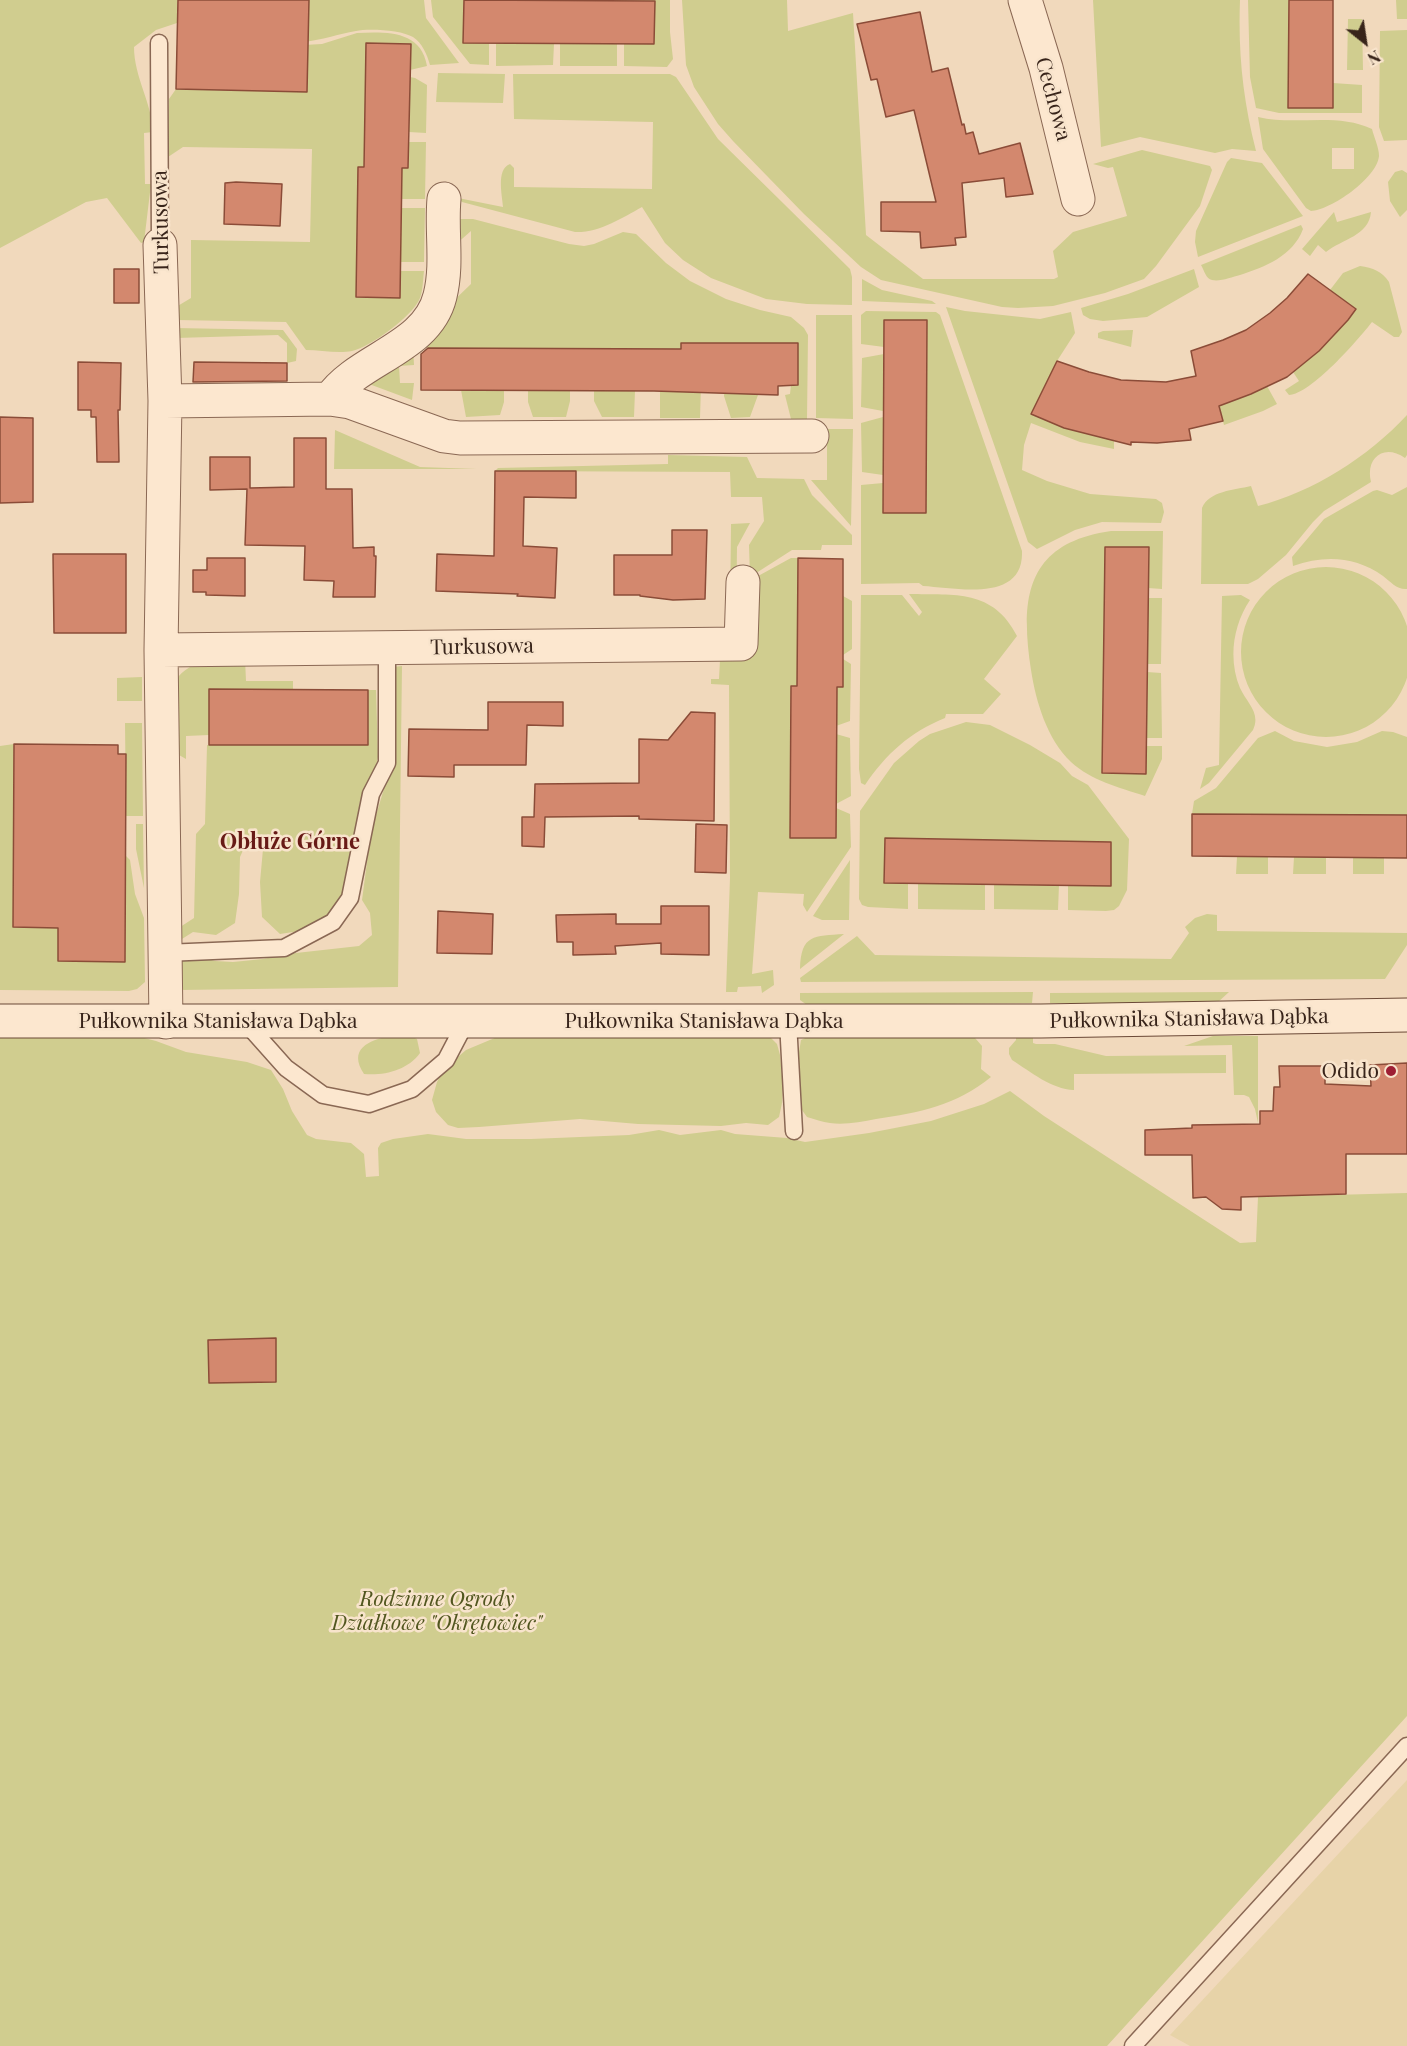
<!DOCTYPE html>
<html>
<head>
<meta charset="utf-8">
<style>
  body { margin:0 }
  #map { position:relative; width:1407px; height:2046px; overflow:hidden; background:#f1d9bc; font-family:"Playfair Display",serif }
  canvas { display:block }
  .north { position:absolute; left:1335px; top:12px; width:60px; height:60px; -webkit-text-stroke:4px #f8e4cc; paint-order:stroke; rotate:150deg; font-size:16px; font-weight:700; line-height:24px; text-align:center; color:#38241a }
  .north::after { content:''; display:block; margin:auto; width:21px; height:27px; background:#38241a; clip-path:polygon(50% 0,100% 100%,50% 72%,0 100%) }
</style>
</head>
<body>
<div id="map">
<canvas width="1407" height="2046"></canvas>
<div class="north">N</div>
</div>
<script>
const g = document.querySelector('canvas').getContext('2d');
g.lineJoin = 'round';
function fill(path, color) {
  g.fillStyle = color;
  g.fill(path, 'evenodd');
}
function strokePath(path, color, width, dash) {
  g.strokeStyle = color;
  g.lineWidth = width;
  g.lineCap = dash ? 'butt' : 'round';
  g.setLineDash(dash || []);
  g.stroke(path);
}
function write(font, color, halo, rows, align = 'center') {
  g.font = font + ' "Playfair Display",serif';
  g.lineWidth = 5;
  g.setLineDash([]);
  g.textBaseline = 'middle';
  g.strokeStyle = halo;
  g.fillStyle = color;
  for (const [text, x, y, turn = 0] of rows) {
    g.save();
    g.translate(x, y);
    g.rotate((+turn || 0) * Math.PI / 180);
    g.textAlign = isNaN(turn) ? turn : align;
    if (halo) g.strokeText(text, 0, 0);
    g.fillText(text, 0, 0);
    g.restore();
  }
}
fill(new Path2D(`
  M1407 1780V2046H1190L1170 2035Z`), '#e7d3a8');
fill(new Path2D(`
  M0 0H178L177 23 156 30 134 47C134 77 152 103 153 132L144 133 145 184H151L144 242 141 243 107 198 86 202 0 248Z
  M309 0H424L426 18 459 63 430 65C427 54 422 43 413 37 402 30 368 28 356 31 338 34 322 40 304 42Z
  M431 0H464L463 42 489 43V65L470 64 433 17Z
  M554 0H670V32L673 59 667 67 624 66V44H654V1Z
  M682 0H787L788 31 853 13 866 235 923 279H1054L1058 277 1053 251 1073 232 1127 216 1113 167 1108 168 1093 164 1142 150 1210 166 1212 170 1200 206 1156 266 1144 279 1105 293 1053 306 1018 308 1002 307 881 280 861 267 804 214 733 141 718 124 694 87 686 65Z
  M1093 0H1240C1238 54 1243 99 1256 151L1232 149 1215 153 1140 137 1101 147Z
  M1248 0H1289V107L1333 83 1362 85V113H1279L1256 108 1250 77Z
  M1396 0H1407V19H1397Z
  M1348 19H1362L1363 70H1347Z
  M1407 30V140L1384 141 1379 127 1380 31Z
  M357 33C386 32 421 30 427 66L410 70 366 43 364 167H358L356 297 399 298 400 271H424C423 279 423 290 420 298 414 315 369 348 352 351 338 354 320 350 306 350L286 322 177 320 176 307 191 298V240L310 242 312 149 183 147 168 157 169 99 176 89 307 92 308 60 304 45 322 44Z
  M496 43 554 44 553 65 496 66Z
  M560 44H617V66H560Z
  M438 73 505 74 503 103 436 102Z
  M513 74H670L676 77 718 139 850 269 852 277V305L807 304 766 299 711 278 683 260 665 243 642 207C622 218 599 233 575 232L462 202 458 198 503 207C502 195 496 169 510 164L514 168V187L652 189 653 122 514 119Z
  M410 77 415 78 427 85 426 133 409 132Z
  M1258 117C1295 126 1337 112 1372 129 1374 137 1379 148 1379 156 1377 178 1331 210 1311 211L1306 208 1263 149ZM1354 148V169H1332V148Z
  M409 142H426L425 199H401L402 168H408Z
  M1231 158 1262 163 1303 216 1198 257 1195 242 1196 231 1227 162Z
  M1402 170 1407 173V210L1400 217 1390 201 1388 182 1395 172Z
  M401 208H425L424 262H400Z
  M1334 212 1337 222 1371 212C1369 236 1342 239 1326 252L1318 245 1310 256 1302 249Z
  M454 219H473L569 244 584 246 594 244 623 232 636 234 666 263 690 281 726 299 760 310 791 317 804 328 808 335 807 419H791L785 395 790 394 791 385H798V343H681V349L421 348 446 308 471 284V231L454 246Z
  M1301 225 1303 229C1293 256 1265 267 1240 275 1232 277 1220 282 1212 280 1206 279 1204 270 1201 265Z
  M1360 266C1373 268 1382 271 1389 282L1402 332 1399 337H1394L1372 322C1358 340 1311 394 1289 395L1285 390 1299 381 1293 372 1330 340 1356 309 1330 290 1343 273Z
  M1194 269 1199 287 1147 317 1103 321 1090 319 1083 315 1081 308 1128 294Z
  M862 279 882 290 932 301 936 304 862 301Z
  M946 307 965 311 1040 319 1071 312 1075 333 1057 361 1032 414 1064 428 1114 440V449L1080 442 1031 423 1024 445 1022 470 1047 481 1090 494 1156 499 1162 503 1164 512 1161 523 1102 522 1075 530 1037 549 1028 542Z
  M866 311 936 312 940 315 1022 551C1024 603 957 588 923 586L919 583 861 584V485L883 483V513H926L927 320H884V347L861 344V315Z
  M816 315H852L853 419 816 418Z
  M175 328 283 330 297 349 296 361 287 363V343L278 335 176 338Z
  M1133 330 1131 347 1098 338V333L1103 331Z
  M413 345 414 365 399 366 400 383H414L412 400 361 381Z
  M884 354 883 411 861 407 862 358Z
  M701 385 700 418H660V391Z
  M724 385H758V395L750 417 731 418 724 396Z
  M1267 386 1277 404 1263 411 1224 425 1219 406Z
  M461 390H504V402L500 415 466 417Z
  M528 391H570V401L566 417H533L528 402Z
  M594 391H635L634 417H602L594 401Z
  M1407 415V455L1405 458C1384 443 1365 458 1371 482L1324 511 1313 522 1286 555 1258 579 1248 584H1201L1202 508C1209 491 1234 490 1251 486L1258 506C1313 492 1368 457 1407 415Z
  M883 417V475L862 472 861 423Z
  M817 429H853L851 526 811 480H827V434Z
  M335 430 420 467 477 469H334Z
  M668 455 747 457 757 478 804 479 812 495 852 535V545H822L821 550H792L750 577 749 545 764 521 762 497H731L730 472 495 471 498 468 668 464Z
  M1407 487V589C1397 590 1391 582 1383 576 1355 556 1324 555 1293 566L1292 557 1324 519 1373 491 1377 490 1392 495Z
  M750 523 737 547 736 624 730 623 731 524Z
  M1111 531H1163L1162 589 1148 588 1149 547H1105L1102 773 1146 774 1147 746H1162V759L1145 796C1118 787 1092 781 1071 762 1047 739 1036 702 1031 670 1020 598 1026 543 1111 531Z
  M791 558H798L797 686H791L836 808 850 814 851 847 807 912 803 905 804 894 758 892 752 974 773 970 774 985 762 993 761 986 738 987 737 992H726L730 878 729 685 711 684V679H719L720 660 748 659 749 581Z
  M1241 652a85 85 0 1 1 170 0a85 85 0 1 1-170 0Z
  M909 594C955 595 993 589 1017 636L984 679 1001 694 983 714H946L945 718C910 732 886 754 865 785L861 783 859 769 861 595H902L919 616 922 612Z
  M1241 595 1250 600C1233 625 1228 660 1240 688 1247 703 1261 713 1253 730L1209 783 1200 789 1206 768 1219 765 1222 596Z
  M843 596 852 601V649L843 655Z
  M1148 598H1162L1161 664H1148Z
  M245 659 246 681H293V690L210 689 209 735 186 736V759L179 755 176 750 178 677C197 656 219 661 245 659Z
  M843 659 851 664 850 721 836 726 837 687H843Z
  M402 666 398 987 180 990 179 960 201 957 215 961 233 962 263 959 287 954 359 946 372 935 370 913 362 900 371 832 389 772 393 667Z
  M1147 672 1161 673 1162 738H1147Z
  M142 677V701H117V678Z
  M368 690H376L378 757 373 778 360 802 344 892 330 914 306 930 280 934 262 917 260 882 263 849 249 837 240 857 239 894 235 923 216 935 193 932 174 944V931L194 918 196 834 205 824 207 745H368Z
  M966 722 990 725 1030 745 1060 763 1072 776 1088 785 1129 839 1127 890 1119 906 1114 910 1106 911 1068 910V886H1111V842L908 883V909L868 907 862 905 859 899 860 811 894 763 919 741 930 734Z
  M125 723H142L143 816H126Z
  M1275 731 1294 741 1327 747 1357 742 1382 731 1393 732 1407 737V815L1192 814 1194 801 1216 788 1258 738Z
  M836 734 850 738 851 796 836 804Z
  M14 744 13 927 58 928 59 961 125 962 126 856 130 860 135 894 144 918 145 982 137 989 129 991 0 990V746Z
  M136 824H143L144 888 136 849Z
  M1237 857H1268V874H1236Z
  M1294 857H1326V874H1293Z
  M1353 858H1384V874H1353Z
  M850 860 849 920H822L813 916Z
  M918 883 985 884V910L918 909Z
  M994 884 1059 885 1058 910 994 909Z
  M1207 914 1217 915V931L1407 933V945L1385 979 801 982 800 978 857 936 875 955 1171 959 1189 933 1185 927 1195 918Z
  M844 934 800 969C801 934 814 936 844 934Z
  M1033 992 1032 1003 807 1005 800 1000V993Z
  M1229 992 1217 1003H1050V993Z
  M125 1033 156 1041 186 1052 247 1062 271 1070 283 1089 292 1111 307 1135 316 1139 351 1143 364 1154 366 1177 379 1176 378 1148 381 1143 393 1139 428 1134 466 1139H531L629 1135 659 1130 680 1135 721 1130 735 1134 787 1138 805 1142 869 1133 931 1121 984 1104 1010 1091 1044 1116 1240 1243 1256 1242 1258 1197 1407 1193V1716L1107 2046H0V1034Z
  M406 1034 417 1039 420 1053C408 1070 384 1076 364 1074 343 1043 383 1036 406 1034Z
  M1016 1035H1033V1043L1036 1044H1055L1106 1056 1226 1055V1073L1074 1074V1090C1051 1089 1031 1072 1012 1060L1009 1054V1048L1016 1040Z
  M1213 1036H1258V1123L1255 1109 1249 1097 1244 1095H1234L1232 1045 1184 1046Z
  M497 1037H770L777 1044 780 1055 783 1085 782 1103 779 1117 768 1125 746 1123 721 1126 638 1124 580 1119 479 1127 458 1128 448 1125 436 1112 432 1100 437 1082 443 1070 466 1050Z
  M807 1037 975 1038 982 1046 981 1069 991 1077C957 1105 919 1113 876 1119 861 1122 844 1125 830 1123 822 1122 815 1119 807 1117L799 1106 798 1058 801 1040Z`), '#d0cd8f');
const building = new Path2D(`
  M178 0H309L307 92 176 89Z
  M464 0 655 1 654 44 463 43Z
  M1289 0H1333V108H1288Z
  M920 12 932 72 948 68 962 125 964 124 966 134 973 132 979 154 1020 143 1033 194 1006 197 1004 178 962 183 966 237 955 238 956 245 921 248 920 232 881 231V202H936L914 110 886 117 877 79 871 80 857 24Z
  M366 43 411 44 408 168H402L400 298 356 297 358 167H364Z
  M236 182 282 184 280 226 224 224 225 183Z
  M114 269H139V303H114Z
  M1308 274 1356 309 1348 320 1319 351 1287 377 1251 394 1219 406 1223 421 1189 429 1191 440 1157 443 1131 442V445L1064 428 1031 414 1057 361 1089 372 1121 380 1166 382 1196 376 1191 351 1223 340 1246 330 1270 313 1287 298Z
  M884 320H927L926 513H883Z
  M681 343H798V385L778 386V395L654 391 421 390V354L428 348 681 349Z
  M78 362 121 363 120 410H118L119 462H97L96 417H91V410H78Z
  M194 362 287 363V381L193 382Z
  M0 417 33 418V502L0 503Z
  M294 438H326V489H352L353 548 374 547V556H376L375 597H333L334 581 304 580 305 546 245 545 247 489 210 490V457H250V488L294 487Z
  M495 471H576V498L524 497 523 546 557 548 555 598 517 596 518 594 436 591 437 554 494 556Z
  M672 530H707L705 599 673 600 640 596V595H614V555H672Z
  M1105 547H1149L1146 774 1102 773Z
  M53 554H126V633H54Z
  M207 558H245V596L206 595V592H193V570H207Z
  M798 558 843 559V687H837L836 838H790L791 686H797Z
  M209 689 368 690V745H209Z
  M488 702H563V726L527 725 526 765H454V777L408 776 409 729 488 730Z
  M691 712 715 713 714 821 639 819V816L545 817 544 847 522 846V817H534L535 784 639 783V739L668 740Z
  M14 744 118 745V754H126L125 962 58 961V928L13 927Z
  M1192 814 1407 815V858L1192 856Z
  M696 824 727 825 726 873 695 872Z
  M885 838 1111 842V886L884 883Z
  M661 906H709V955L661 954V943L615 946 616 954 573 955V942H557L556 915 616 914V924H661Z
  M438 911 493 914 492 954 437 953Z
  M1407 1063V1154H1346V1194L1241 1197V1210L1222 1209 1206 1197 1193 1198 1192 1155H1145V1130L1192 1128V1125L1260 1124V1111H1273L1274 1087H1280L1279 1066H1325V1084L1371 1086 1370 1065Z
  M276 1338V1382L209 1383 208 1340Z`);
fill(building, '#d3886e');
strokePath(building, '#8b4c38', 1.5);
const lane = new Path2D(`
  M159 43 160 245
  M165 953 284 948 333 922 350 898 371 794 387 763V648
  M245 1022 286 1068 323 1095 369 1104 412 1089 446 1060 467 1020
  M788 1022 794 1131
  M1133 2046 1407 1746`);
const street = new Path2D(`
  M1025 0 1046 68 1078 199
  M160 245 165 401 161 650 166 1022
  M330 399C358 358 427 349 440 296 448 264 441 231 444 199
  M165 401 330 399 350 402 444 436 460 438 812 436
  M161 650 741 644 743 582`);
const secondary = new Path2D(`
  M0 1021H1041L1407 1015`);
strokePath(lane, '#8a6854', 19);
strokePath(street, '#8a6854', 35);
strokePath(secondary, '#6b4937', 35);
strokePath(lane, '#fce7cf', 16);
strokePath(street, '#fce7cf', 33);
strokePath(secondary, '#fce7cf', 33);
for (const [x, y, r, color] of [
  [1391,1071,6,"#9e1f34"]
]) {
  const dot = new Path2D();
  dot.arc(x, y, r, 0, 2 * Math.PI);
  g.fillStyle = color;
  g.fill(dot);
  strokePath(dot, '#f8e4cc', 2);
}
write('21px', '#38241a', '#f8e4cc', [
  ["Cechowa",1053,99,75],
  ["Turkusowa",161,222,-91],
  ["Turkusowa",482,647,-1],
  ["Pułkownika Stanisława Dąbka",1189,1019,-1],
  ["Pułkownika Stanisława Dąbka",218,1021],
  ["Pułkownika Stanisława Dąbka",704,1021]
]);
write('21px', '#38241a', '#f8e4cc', [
  ["Odido",1379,1071]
], 'right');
write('italic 21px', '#51561f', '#f8e4cc', [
  ["Rodzinne Ogrody",437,1599],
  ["Działkowe \"Okrętowiec\"",437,1623]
]);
write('bold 22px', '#681a16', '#f8e4cc', [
  ["Obłuże Górne",290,842]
]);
</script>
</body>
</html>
